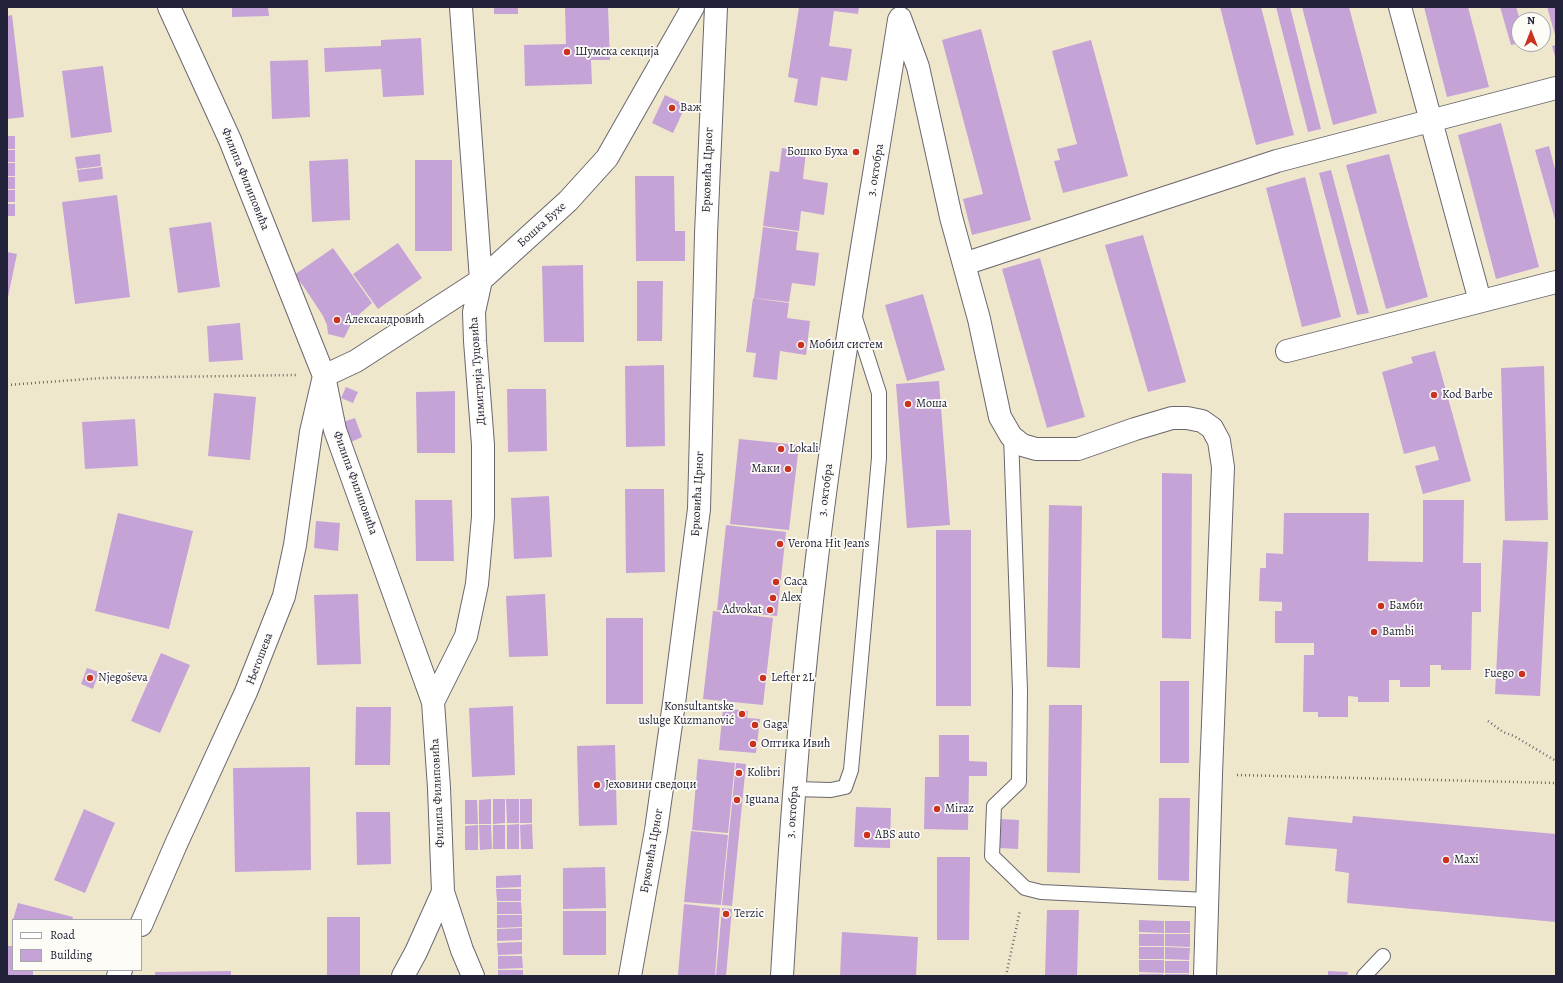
<!DOCTYPE html>
<html>
<head>
<meta charset="utf-8">
<style>
  body { margin:0 }
  #map { position:relative; width:1563px; height:983px; overflow:hidden; background:#efe7cc; font-family:Alegreya,serif }
  canvas { display:block }
  .frame { position:absolute; inset:0; border:8px solid #22223b; pointer-events:none }
  .legend { position:absolute; left:12px; top:919px; width:130px; height:52px; box-sizing:border-box; background:#fdfcf7; border:1px solid #a5a5ac; margin:0; padding:5px 7px; list-style:none; font-size:12px; color:#22223b }
  .legend li { display:flex; align-items:center; gap:8px; height:20px }
  .legend b { width:20px; border:1px solid #a5a5ac }
  .north { position:absolute; left:1511px; top:12px; width:40px; height:40px; box-sizing:border-box; background:#fdfcf7; border:1px solid #a5a5ac; border-radius:50%; rotate:0deg; font-size:11px; font-weight:700; line-height:16px; text-align:center; color:#22223b }
  .north::after { content:''; display:block; margin:auto; width:14px; height:18px; background:#c8321e; clip-path:polygon(50% 0,100% 100%,50% 72%,0 100%) }
</style>
</head>
<body>
<div id="map">
<canvas width="1563" height="983"></canvas>
<div class="frame"></div>
<ul class="legend">
<li><b style="height:5px;background:#fff"></b>Road</li>
<li><b style="height:11px;background:#c5a3d7"></b>Building</li>
</ul>
<div class="north">N</div>
</div>
<script>
const g = document.querySelector('canvas').getContext('2d');
g.lineJoin = 'round';
function fill(path, color) {
  g.fillStyle = color;
  g.fill(path, 'evenodd');
}
function strokePath(path, color, width, dash) {
  g.strokeStyle = color;
  g.lineWidth = width;
  g.lineCap = dash ? 'butt' : 'round';
  g.setLineDash(dash || []);
  g.stroke(path);
}
function write(font, color, halo, rows, align = 'center') {
  g.font = font + ' Alegreya,serif';
  g.lineWidth = 3.5;
  g.setLineDash([]);
  g.textBaseline = 'middle';
  g.strokeStyle = halo;
  g.fillStyle = color;
  for (const [text, x, y, turn = 0] of rows) {
    g.save();
    g.translate(x, y);
    g.rotate((+turn || 0) * Math.PI / 180);
    g.textAlign = isNaN(turn) ? turn : align;
    if (halo) g.strokeText(text, 0, 0);
    g.fillText(text, 0, 0);
    g.restore();
  }
}
fill(new Path2D(`
  M232 7H268L269 16 232 17Z
  M494 7H518V14H494Z
  M565 7H608L610 60H591L592 84 525 86 524 45 566 44Z
  M799 7H859L858 14 834 11 829 46 852 49 847 81 821 77 817 106 794 102 798 79 788 77Z
  M1220 7H1261L1294 135 1256 145Z
  M1276 7H1290L1321 129 1308 132Z
  M1302 7H1349L1377 113 1333 125Z
  M1424 7H1468L1489 87 1447 97Z
  M1500 7H1516L1520 20H1519V43L1511 45Z
  M1547 7H1556V38Z
  M12 15 24 117 7 119V16Z
  M981 29 1031 220 972 235 963 199 983 194 942 40Z
  M421 38 424 95 383 97 381 69 325 72 324 48 381 46V40Z
  M1091 40 1128 176 1063 193 1054 161 1060 160 1057 149 1077 144 1052 51Z
  M1556 45V60L1552 46Z
  M308 60 310 117 272 119 270 61Z
  M103 66 112 132 71 138 62 71Z
  M665 95 686 105 673 133 652 123Z
  M1501 123 1539 267 1496 279 1458 135Z
  M7 136H15V149H7Z
  M1549 146 1556 173V223L1535 150Z
  M782 148 806 151 803 179 828 183 824 215 801 211 799 231 763 226 770 171 779 172Z
  M7 150H15V162H7Z
  M100 154 101 166 77 169 75 157Z
  M1389 154 1428 297 1386 309 1346 165Z
  M348 159 350 220 312 222 309 161Z
  M415 160H452V251H415Z
  M7 163H15V176H7Z
  M102 167 103 179 79 182 77 170Z
  M1331 170 1369 313 1357 315 1319 173Z
  M635 176H674L675 231H685V261H636Z
  M7 177H15V189H7Z
  M1305 177 1341 317 1302 327 1266 188Z
  M7 190H15V202H7Z
  M117 195 130 297 75 304 62 202Z
  M7 204H15V216H7Z
  M211 222 220 287 178 293 169 228Z
  M763 227 798 232 796 250 819 253 815 286 792 283 789 302 754 298Z
  M1143 235 1186 382 1148 392 1105 245Z
  M398 243 422 278 378 309 353 274Z
  M333 248 372 303 353 320 344 338 328 334 327 325 323 316 304 287 294 275Z
  M7 252 17 254 8 297H7Z
  M1040 258 1085 417 1047 428 1002 269Z
  M583 265 584 342H544L542 266Z
  M637 281H663L662 341H637Z
  M923 294 945 370 907 381 885 305Z
  M753 298 789 303 787 318 810 321 806 355 780 351 777 380 753 377 756 353 746 352Z
  M240 323 243 360 209 362 207 326Z
  M1435 351 1471 481 1423 494 1415 466 1439 460 1435 446 1404 454 1382 372 1413 363 1411 357Z
  M664 365 665 446 626 447 625 366Z
  M1544 366 1548 520 1505 521 1501 368Z
  M939 381 950 525 907 528 896 384Z
  M346 387 358 392 353 403 341 398Z
  M507 389H546L547 451 508 452Z
  M455 391V453H417L416 392Z
  M214 393 256 397 250 460 208 456Z
  M355 418 362 437 351 442 343 422Z
  M135 419 138 466 85 469 82 422Z
  M739 439 799 445 789 530 730 524Z
  M1162 473 1192 474 1191 639 1162 638Z
  M625 489H664L665 572 626 573Z
  M549 496 552 557 514 559 511 498Z
  M415 500H452L454 561H416Z
  M1423 500H1464L1463 563H1481V612H1472L1471 670H1441V665H1430V687H1400V680H1389V702H1358V697L1348 696V717H1318V712H1303L1304 655H1314V643H1275V611H1282V602L1259 601 1260 568H1266V553L1283 554 1284 513H1369L1368 561 1423 562Z
  M1049 505 1082 506 1080 668 1047 667Z
  M118 513 193 531 169 629 95 611Z
  M316 521 340 523 338 551 314 548Z
  M726 525 786 532 777 616 717 610Z
  M936 530H971V706H936Z
  M1503 540 1548 542 1540 696 1495 694Z
  M358 594 361 664 317 665 314 595Z
  M545 594 548 656 509 657 506 596Z
  M713 611 773 618 763 705 703 699Z
  M606 618H643V704H606Z
  M161 653 190 665 160 733 131 721Z
  M87 668 99 672 93 689 81 684Z
  M1160 681H1189V763H1160Z
  M1049 705H1082L1080 873 1047 872Z
  M513 706 515 775 472 777 469 708Z
  M356 707H391L390 765H355Z
  M723 708 748 711 747 718 760 719 756 753 719 750Z
  M939 735H969V761L987 762V776H969L968 830 924 829 925 777H939Z
  M615 745 617 825 579 826 577 746Z
  M698 759 735 763 728 833 692 830Z
  M736 763 746 764 732 906 722 905Z
  M310 767 311 870 235 872 233 768Z
  M1159 798H1190L1189 881 1158 880Z
  M491 799V824H479V800Z
  M493 799H505V823L493 824Z
  M506 799H519V823H507Z
  M520 799H532V823H520Z
  M465 800H477L478 824H465Z
  M856 807 891 808 890 848 854 847Z
  M84 809 115 823 85 893 54 880Z
  M356 812H390L391 864 357 865Z
  M1353 816 1556 834V922L1347 903 1349 873 1335 871 1337 849 1285 845 1288 817 1352 823Z
  M1000 819 1019 820 1018 849 999 848Z
  M519 824V849H507V825Z
  M532 824 533 849H521L520 825Z
  M478 825V850H465V826Z
  M479 825H491L492 849 480 850Z
  M493 825H505V849H493Z
  M691 831 728 835 721 905 684 902Z
  M937 857H970L969 940H937Z
  M605 867 606 908 563 909V868Z
  M521 875V887L496 888V876Z
  M496 889H521V901H497Z
  M497 902H521L522 914H497Z
  M18 903 73 917 72 920H13Z
  M684 904 720 908 715 976 678 975Z
  M722 908 732 909 726 976H716Z
  M1047 910H1079L1077 976H1045Z
  M563 911H606V955H563Z
  M497 915H522V927L497 928Z
  M327 917H360V976H327Z
  M1139 920 1164 921V933L1139 932Z
  M1165 921H1190V933H1165Z
  M522 928V940L497 941V929Z
  M842 932 918 937 916 976H840Z
  M1139 934H1164V946H1139Z
  M1165 934H1190V947L1165 946Z
  M522 942V954L498 955 497 943Z
  M7 946H13V970H33V976H7Z
  M1139 947H1164V959H1139Z
  M1165 947 1190 948 1189 960 1165 959Z
  M498 956H522L523 968 498 969Z
  M1139 960H1164V973L1139 972Z
  M1165 961H1189V973H1165Z
  M498 970H523V976H498Z
  M231 971V976H155V972Z
  M1328 971 1348 972 1347 976H1328Z
  M1139 974H1163V976H1139Z
  M1165 974H1189V976H1165Z`), '#c5a3d7');
const service = new Path2D(`
  M1011 435 1020 691 1019 782 994 806 992 856 1025 888 1041 892 1207 900
  M794 789 831 790 845 787 851 770 879 458V393L854 315
  M1364 976 1383 956`);
const minor = new Path2D(`
  M169 7 230 140 324 376 335 430 433 702 439 788 443 892 462 950 473 976
  M1400 7 1480 301
  M900 18 918 67 951 217 979 319 1000 417 1011 436 1022 445 1036 449H1078L1135 429 1172 418H1187L1202 421 1212 428 1219 441 1223 467 1211 774 1205 976
  M964 264 1277 161 1556 88
  M1287 351 1556 282
  M433 702 466 636 477 584 483 517V445L475 341 474 312 481 280 461 7
  M141 925 177 842 246 692 284 596 295 545 311 432 324 376 356 361 481 280 568 201 607 158 693 7
  M118 976 121 970
  M403 976 416 952 443 892
  M630 976 656 830 674 703 699 509 706 234 716 7
  M782 976C790 842 799 709 815 575 836 389 870 205 899 20`);
strokePath(service, '#6a676e', 16);
strokePath(minor, '#6a676e', 24);
strokePath(new Path2D(`
  M7 385 101 378 296 375
  M1488 721 1503 732 1514 736 1556 761
  M1237 775 1556 783
  M1006 976 1020 910`), '#6a676e', 2.5, [1, 3]);
strokePath(service, '#fff', 14);
strokePath(minor, '#fff', 22);
for (const [x, y, r, color] of [
  [567,52,4,"#c8321e"],
  [672,108,4,"#c8321e"],
  [856,152,4,"#c8321e"],
  [337,320,4,"#c8321e"],
  [801,345,4,"#c8321e"],
  [1434,395,4,"#c8321e"],
  [908,404,4,"#c8321e"],
  [781,449,4,"#c8321e"],
  [788,469,4,"#c8321e"],
  [780,544,4,"#c8321e"],
  [776,582,4,"#c8321e"],
  [773,598,4,"#c8321e"],
  [1381,606,4,"#c8321e"],
  [770,610,4,"#c8321e"],
  [1374,632,4,"#c8321e"],
  [1522,674,4,"#c8321e"],
  [90,678,4,"#c8321e"],
  [763,678,4,"#c8321e"],
  [742,714,4,"#c8321e"],
  [755,725,4,"#c8321e"],
  [753,744,4,"#c8321e"],
  [739,773,4,"#c8321e"],
  [597,785,4,"#c8321e"],
  [737,800,4,"#c8321e"],
  [937,809,4,"#c8321e"],
  [867,835,4,"#c8321e"],
  [1446,860,4,"#c8321e"],
  [726,914,4,"#c8321e"]
]) {
  const dot = new Path2D();
  dot.arc(x, y, r, 0, 2 * Math.PI);
  g.fillStyle = color;
  g.fill(dot);
  strokePath(dot, '#fdfcf7', 1.5);
}
write('12px', '#22223b', '#fdfcf7', [
  ["Шумска секција",575,52],
  ["Важ",680,108],
  ["Бошко Буха",848,152,"right"],
  ["Александровић",345,320],
  ["Мобил систем",809,345],
  ["Kod Barbe",1442,395],
  ["Моша",916,404],
  ["Lokali",789,449],
  ["Маки",780,469,"right"],
  ["Verona Hit Jeans",788,544],
  ["Caca",784,582],
  ["Alex",781,598],
  ["Бамби",1389,606],
  ["Advokat",762,610,"right"],
  ["Bambi",1382,632],
  ["Fuego",1514,674,"right"],
  ["Njegoševa",98,678],
  ["Lefter 2L",771,678],
  ["Konsultantske",734,707,"right"],
  ["usluge Kuzmanović",734,721,"right"],
  ["Gaga",763,725],
  ["Оптика Ивић",761,744],
  ["Kolibri",747,773],
  ["Јеховини сведоци",605,785],
  ["Iguana",745,800],
  ["Miraz",945,809],
  ["ABS auto",875,835],
  ["Maxi",1454,860],
  ["Terzic",734,914]
], 'left');
write('12px', '#22223b', '#fdfcf7', [
  ["Брковића Црног",708,170,-88],
  ["3. октобра",876,170,-81],
  ["Филипа Филиповића",245,179,68],
  ["Бошка Бухе",542,225,-42],
  ["Димитрија Туцовића",478,371,-94],
  ["Филипа Филиповића",355,483,70],
  ["3. октобра",826,490,-83],
  ["Брковића Црног",698,494,-87],
  ["Његошева",260,659,-69],
  ["Филипа Филиповића",438,793,-93],
  ["3. октобра",793,812,-86],
  ["Брковића Црног",652,851,-80]
]);
</script>
</body>
</html>
